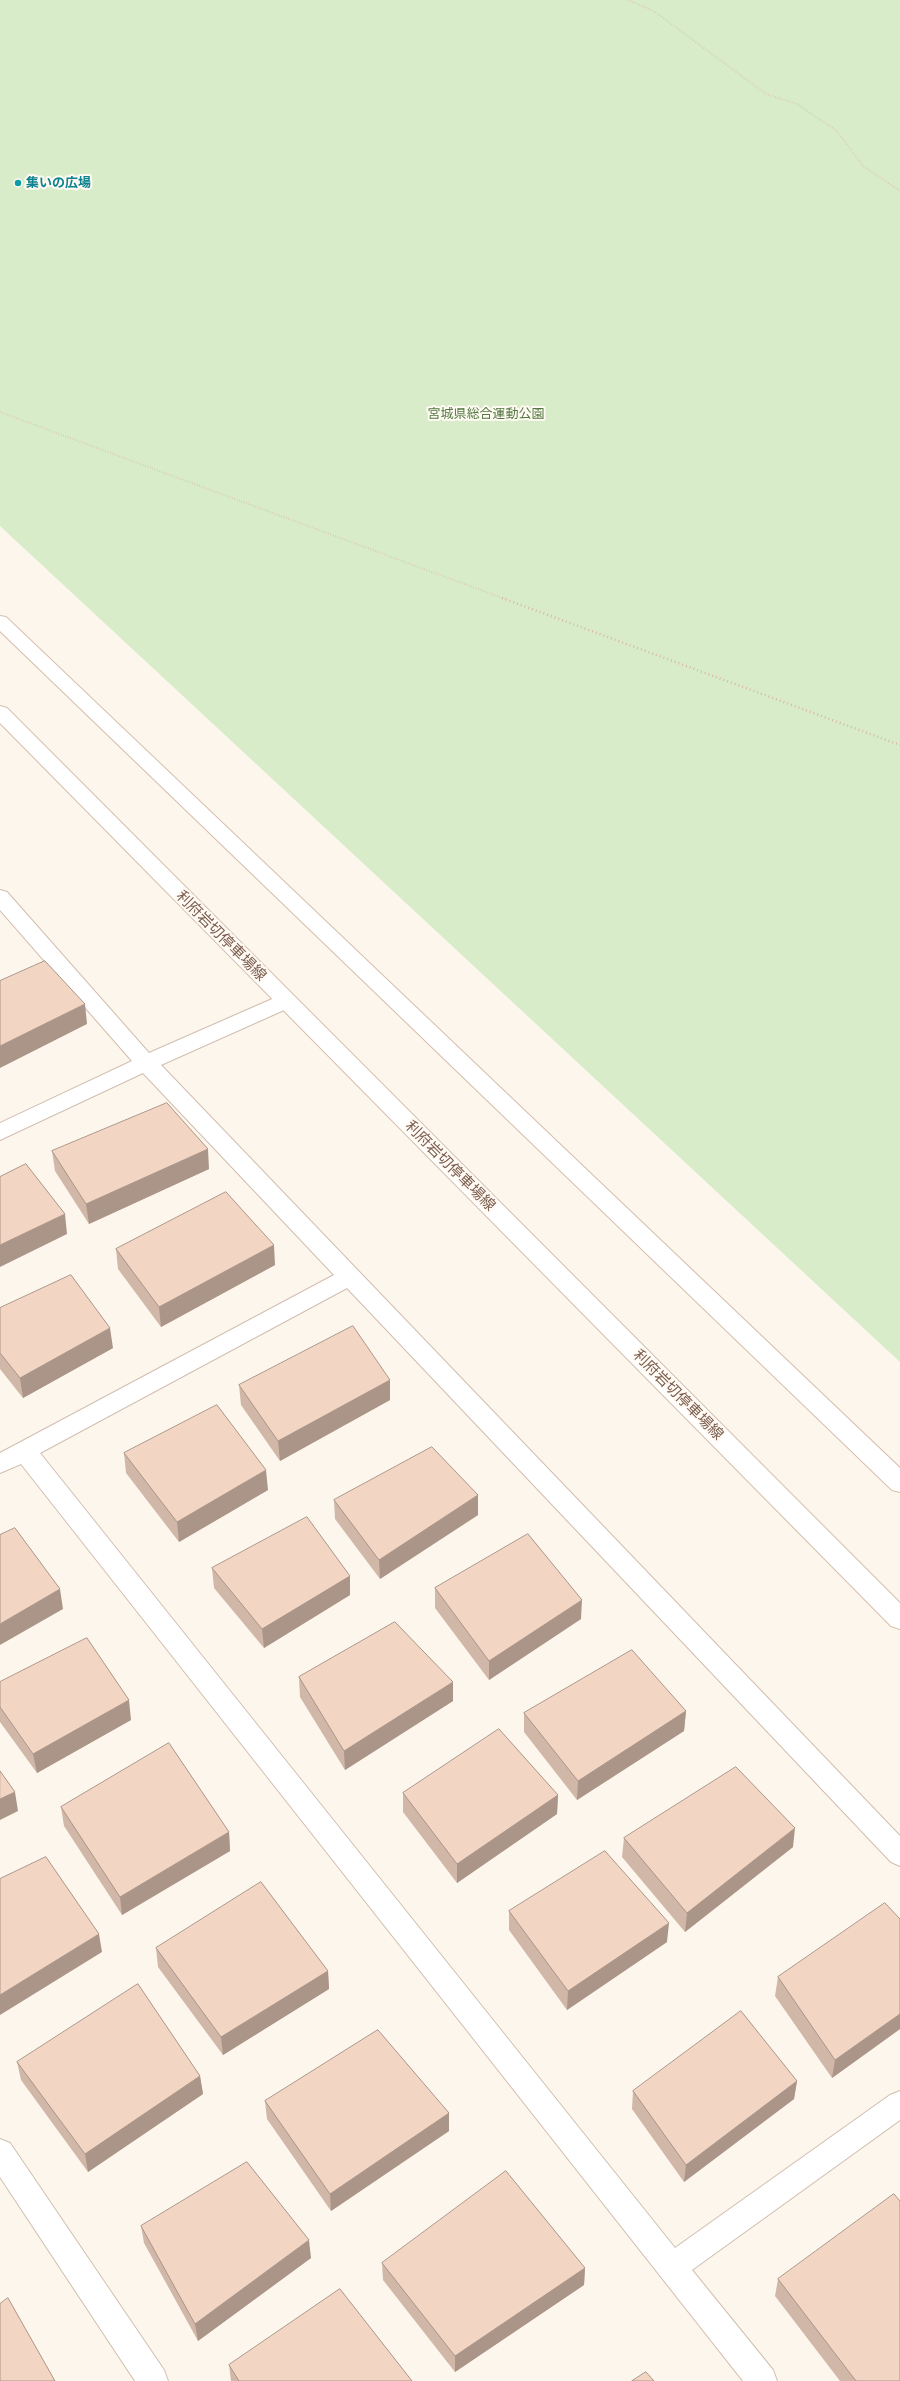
<!DOCTYPE html>
<html>
<head>
<meta charset="utf-8">
<style>
  body { margin:0 }
  canvas { display:block; background:#fdf6ec }
</style>
</head>
<body>
<canvas width="900" height="2381"></canvas>
<script>
const g = document.querySelector('canvas').getContext('2d');
g.lineJoin = 'round';
function fill(path, color) {
  g.fillStyle = color;
  g.fill(path, 'evenodd');
}
function strokePath(path, color, width, dash) {
  g.strokeStyle = color;
  g.lineWidth = width;
  g.lineCap = dash ? 'butt' : 'round';
  g.setLineDash(dash || []);
  g.stroke(path);
}
function write(font, color, halo, rows, align = 'center') {
  g.font = font + ' "Alegreya Sans","Noto Sans JP",sans-serif';
  g.lineWidth = 4;
  g.setLineDash([]);
  g.textBaseline = 'middle';
  g.strokeStyle = halo;
  g.fillStyle = color;
  for (const [text, x, y, turn = 0] of rows) {
    g.save();
    g.translate(x, y);
    g.rotate((+turn || 0) * Math.PI / 180);
    g.textAlign = isNaN(turn) ? turn : align;
    if (halo) g.strokeText(text, 0, 0);
    g.fillText(text, 0, 0);
    g.restore();
  }
}
fill(new Path2D(`
  M0 0H900V1362L0 526Z`), '#d8ecc9');
const street = new Path2D(`
  M0 890 7 892 149 1053 279 996 286 994 293 996 296 1001 293 1006 161 1065 900 1836V1866L891 1862 347 1288 40 1453 675 2248 890 2095 900 2091V2120L692 2270 773 2370 777 2381H743L21 1464 0 1473V1453L334 1275 143 1073 0 1140V1123L132 1061 0 910Z
  M0 2139 10 2143 164 2370 168 2381H135L0 2177Z`);
const secondary = new Path2D(`
  M0 616 6 617 900 1468V1492L892 1490 0 631Z
  M0 706 7 708 900 1603V1629L891 1626 0 723Z`);
strokePath(street, '#d1beb0', 2);
strokePath(secondary, '#d6c0b0', 2);
strokePath(new Path2D(`
  M628 0 654 11 766 94 797 104 837 131 863 166 900 191
  M0 412 505 599`), '#d9b8a5', 2, [0.5, 2]);
strokePath(new Path2D(`
  M502 598 900 745`), '#d9b8a5', 2.5, [1, 3]);
fill(street, '#fff');
fill(secondary, '#fff');
fill(new Path2D(`
  M52 1151 209 1169 89 1224 55 1171Z
  M116 1249 275 1265 161 1327 118 1269Z
  M0 1308 113 1348 23 1398 0 1369Z
  M390 1380V1400L280 1461 241 1405 239 1385Z
  M124 1453 268 1490 179 1542 126 1473Z
  M478 1495V1515L380 1579 335 1519 334 1500Z
  M212 1568 350 1576V1595L264 1648 214 1588Z
  M435 1588 581 1619 489 1680 435 1608Z
  M299 1677 453 1701 345 1770 300 1697Z
  M0 1682 131 1720 37 1773 0 1722Z
  M686 1711 684 1731 577 1800 524 1732V1713Z
  M403 1793 558 1795 557 1814 457 1883 403 1812Z
  M61 1807 229 1832 230 1851 122 1915 64 1826Z
  M624 1838 793 1847 685 1932 622 1857Z
  M509 1911 667 1942 567 2010 509 1930Z
  M900 1919V2029L832 2078 775 1996 778 1977Z
  M156 1948 328 1971 329 1989 223 2055 158 1967Z
  M17 2062 200 2076 203 2094 88 2172 21 2080Z
  M797 2081 794 2099 684 2182 632 2109 633 2091Z
  M265 2101 449 2131 331 2211 267 2119Z
  M141 2226 311 2258 198 2341 144 2243Z
  M382 2263 585 2268 584 2285 455 2372 383 2280Z
  M778 2279 900 2381H840L775 2296Z
  M229 2365 412 2381H231Z`), '#d1b7a8');
fill(new Path2D(`
  M85 1004 87 1024 0 1068V1046Z
  M208 1149 209 1169 89 1224 86 1204Z
  M65 1214 67 1234 0 1267V1245Z
  M274 1245 275 1265 161 1327 159 1307Z
  M110 1328 113 1348 23 1398 20 1378Z
  M390 1380V1400L280 1461 278 1441Z
  M266 1470 268 1490 179 1542 177 1522Z
  M478 1495V1515L380 1579 379 1560Z
  M350 1576V1595L264 1648 262 1629Z
  M60 1589 63 1609 0 1645V1624Z
  M582 1600 581 1619 489 1680V1661Z
  M453 1682V1701L345 1770 344 1751Z
  M129 1700 131 1720 37 1773 33 1754Z
  M686 1711 684 1731 577 1800 578 1781Z
  M15 1792 18 1811 0 1820V1799Z
  M558 1795 557 1814 457 1883V1864Z
  M795 1828 793 1847 685 1932 687 1913Z
  M229 1832 230 1851 122 1915 120 1897Z
  M669 1923 667 1942 567 2010 568 1991Z
  M99 1934 102 1952 0 2015V1995Z
  M328 1971 329 1989 223 2055 221 2037Z
  M900 2014V2029L832 2078 835 2060Z
  M200 2076 203 2094 88 2172 85 2154Z
  M797 2081 794 2099 684 2182 686 2165Z
  M449 2113V2131L331 2211 330 2194Z
  M309 2240 311 2258 198 2341 195 2324Z
  M585 2268 584 2285 455 2372V2356Z`), '#aa9588');
const building = new Path2D(`
  M45 961 85 1004 0 1046V981Z
  M167 1103 208 1149 86 1204 52 1151Z
  M26 1164 65 1214 0 1245V1177Z
  M226 1192 274 1245 159 1307 116 1249Z
  M71 1275 110 1328 20 1378 0 1353V1308Z
  M353 1326 390 1380 278 1441 239 1385Z
  M217 1405 266 1470 177 1522 124 1453Z
  M432 1447 478 1495 379 1560 334 1500Z
  M307 1517 350 1576 262 1629 212 1568Z
  M15 1528 60 1589 0 1624V1535Z
  M528 1534 582 1600 489 1661 435 1588Z
  M395 1622 453 1682 344 1751 299 1677Z
  M87 1638 129 1700 33 1754 0 1707V1682Z
  M632 1650 686 1711 578 1781 524 1713Z
  M499 1729 558 1795 457 1864 403 1793Z
  M169 1743 229 1832 120 1897 61 1807Z
  M736 1767 795 1828 687 1913 624 1838Z
  M0 1771 15 1792 0 1799Z
  M605 1851 669 1923 568 1991 509 1911Z
  M46 1857 99 1934 0 1995V1879Z
  M261 1882 328 1971 221 2037 156 1948Z
  M885 1903 900 1919V2014L835 2060 778 1977Z
  M138 1984 200 2076 85 2154 17 2062Z
  M741 2011 797 2081 686 2165 633 2091Z
  M378 2030 449 2113 330 2194 265 2101Z
  M247 2162 309 2240 195 2324 141 2226Z
  M506 2171 585 2268 455 2356 382 2263Z
  M894 2194 900 2201V2381H856L778 2279Z
  M340 2289 412 2381H239L229 2365Z
  M8 2298 55 2381H0V2304Z
  M646 2372 654 2381H632Z`);
fill(building, '#f3d5c3');
strokePath(building, '#aa9588', 1);
for (const [x, y, r, color] of [
  [18,183,4,"#0f9aa8"]
]) {
  const dot = new Path2D();
  dot.arc(x, y, r, 0, 2 * Math.PI);
  g.fillStyle = color;
  g.fill(dot);
  strokePath(dot, '#fffaf3', 1.5);
}
write('bold 13px', '#0d838f', '#fffaf3', [
  ["集いの広場",26,183]
], 'left');
write('13px', '#537a41', '#fffaf3', [
  ["宮城県総合運動公園",486,414]
]);
write('15px', '#7a5c4d', '#fffaf3', [
  ["利府岩切停車場線",221,936,45],
  ["利府岩切停車場線",450,1166,45],
  ["利府岩切停車場線",678,1395,45]
]);
</script>
</body>
</html>
